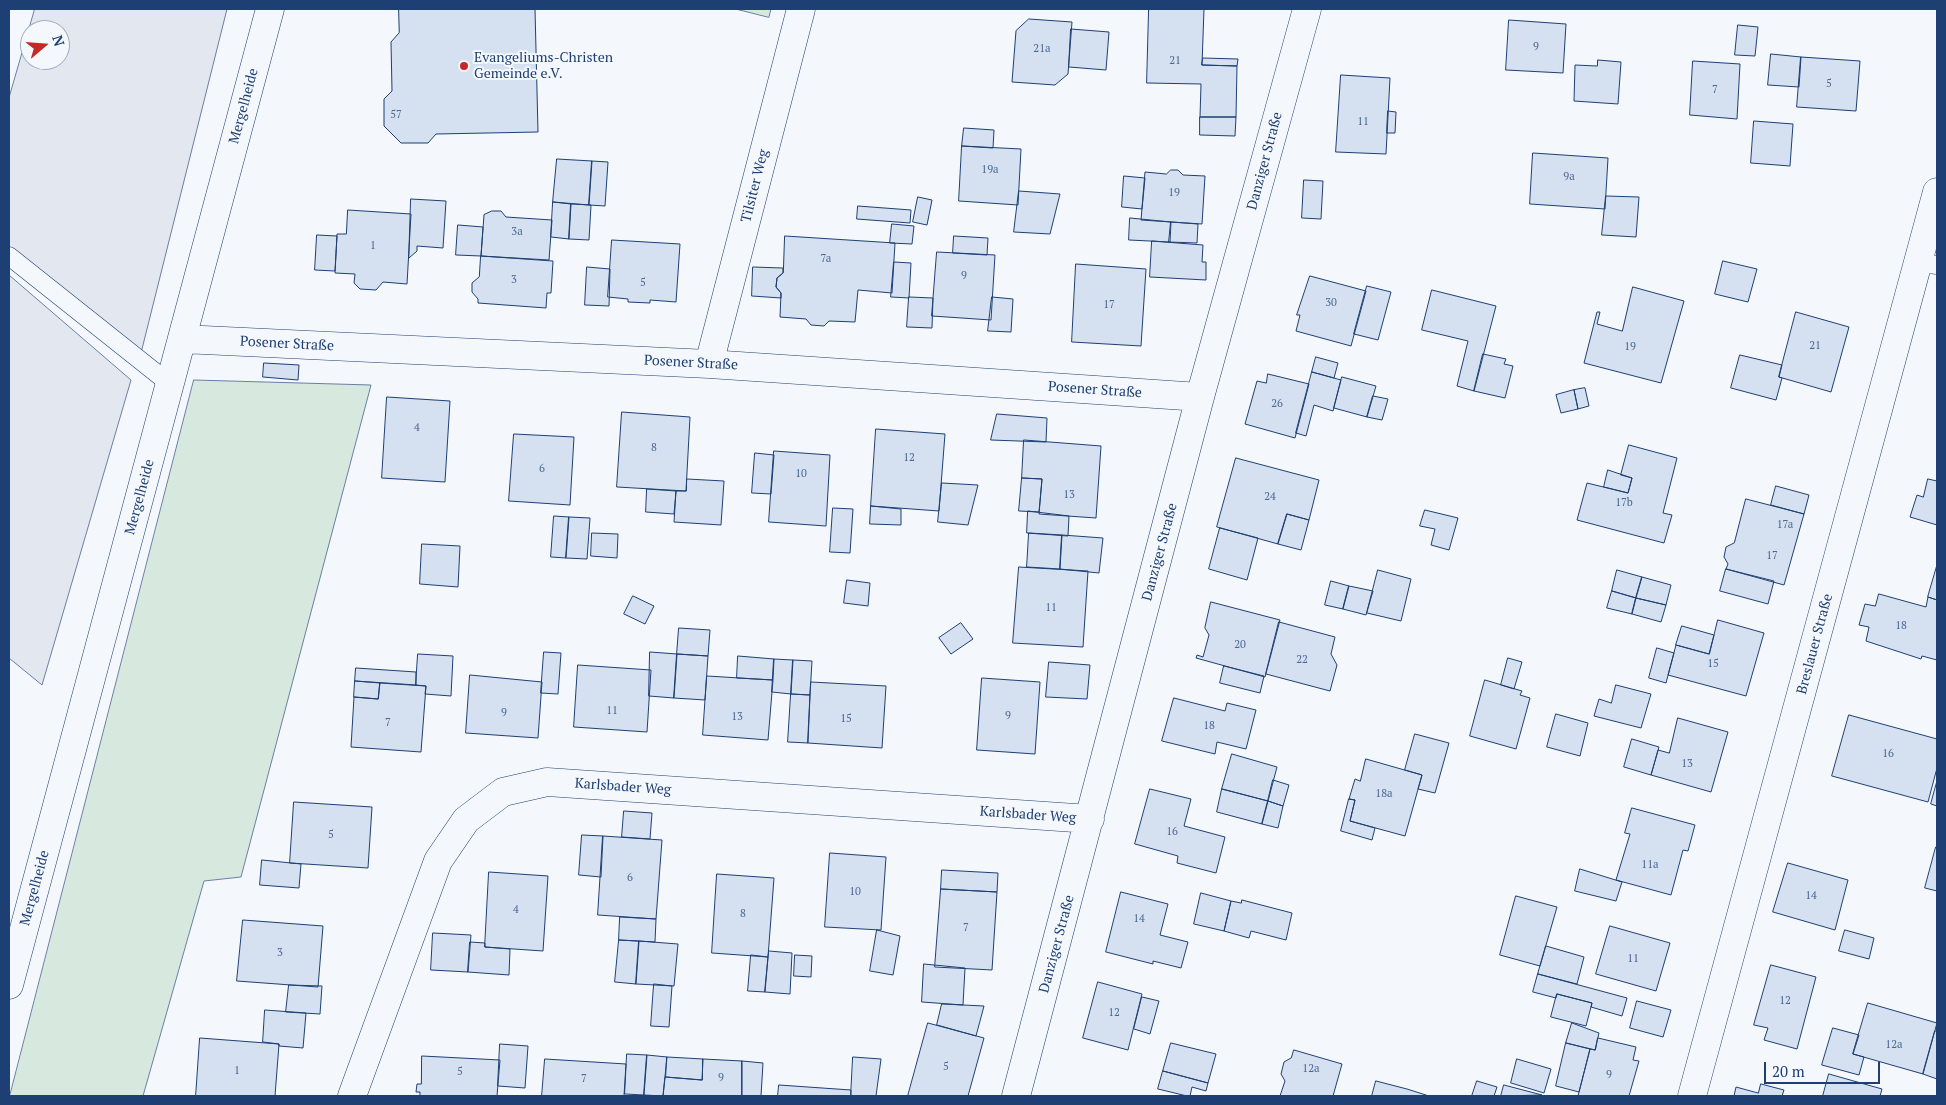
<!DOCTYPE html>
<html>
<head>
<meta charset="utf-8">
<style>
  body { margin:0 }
  #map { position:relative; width:1946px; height:1105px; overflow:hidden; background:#f4f7fb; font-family:"PT Serif",serif }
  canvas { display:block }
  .frame { position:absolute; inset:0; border:10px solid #1d3f73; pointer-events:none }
  .north { position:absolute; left:20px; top:20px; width:50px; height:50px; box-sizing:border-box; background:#f4f7fb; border:1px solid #9eadc5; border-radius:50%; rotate:72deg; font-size:14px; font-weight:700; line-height:20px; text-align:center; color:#1d3f73 }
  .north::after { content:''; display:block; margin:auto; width:18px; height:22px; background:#c62828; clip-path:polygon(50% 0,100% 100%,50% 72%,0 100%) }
  .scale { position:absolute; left:1764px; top:1062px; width:116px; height:22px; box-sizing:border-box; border:2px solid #1d3f73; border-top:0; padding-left:6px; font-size:15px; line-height:18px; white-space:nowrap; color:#1d3f73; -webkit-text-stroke:4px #f4f7fb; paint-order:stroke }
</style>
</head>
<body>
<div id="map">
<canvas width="1946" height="1105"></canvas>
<div class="frame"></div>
<div class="north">N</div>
<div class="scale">20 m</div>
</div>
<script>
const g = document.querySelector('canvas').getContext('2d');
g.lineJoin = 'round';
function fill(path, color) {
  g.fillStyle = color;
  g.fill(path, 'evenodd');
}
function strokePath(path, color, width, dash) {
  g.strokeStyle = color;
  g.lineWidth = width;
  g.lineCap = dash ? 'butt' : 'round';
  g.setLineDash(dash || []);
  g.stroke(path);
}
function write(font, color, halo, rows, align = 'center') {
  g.font = font + ' "PT Serif",serif';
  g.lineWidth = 4;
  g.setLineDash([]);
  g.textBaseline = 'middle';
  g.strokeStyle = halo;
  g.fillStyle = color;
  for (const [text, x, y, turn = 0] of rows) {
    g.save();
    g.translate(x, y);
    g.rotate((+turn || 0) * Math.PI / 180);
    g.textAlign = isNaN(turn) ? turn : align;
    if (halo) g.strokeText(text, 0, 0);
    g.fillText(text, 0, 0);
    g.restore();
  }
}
const green = new Path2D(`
  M736 9H771L769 17Z
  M194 380 371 385 241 877 204 881 143 1096H10Z`);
fill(green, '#d7e8df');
strokePath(green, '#687fa3', 1);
const parking = new Path2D(`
  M35 9H227L140 357 9 253V98ZM30 30H60V60H30Z
  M9 275 131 380 42 685 9 658Z`);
fill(parking, '#e3e8f0');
strokePath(parking, '#687fa3', 1);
const building = new Path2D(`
  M399 9H535L538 132 436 134 428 143H401L384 126V99L392 91 391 42 399 33Z
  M1149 9H1204L1202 65 1237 66 1236 117H1200L1201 84 1147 83Z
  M1029 19 1072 22 1068 74 1055 85 1012 82 1016 31Z
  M1509 20 1566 24 1563 73 1506 70Z
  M1738 25 1758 27 1755 56 1735 55Z
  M1071 29 1109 32 1106 70 1069 67Z
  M1771 54 1801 57 1799 87 1768 85Z
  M1801 57 1860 61 1856 111 1797 107Z
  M1203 58 1238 59 1237 66 1202 65Z
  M1598 60 1621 62 1618 104 1574 101 1575 65 1597 66Z
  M1693 61 1740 64 1737 119 1690 115Z
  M1341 75 1390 78 1386 154 1336 152Z
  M1388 111 1396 112 1395 133H1387Z
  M1200 117H1236L1235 136 1200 135Z
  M1754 121 1793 124 1790 166 1751 163Z
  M964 128 994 130 993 148 962 146Z
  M962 146 1021 149 1018 205 959 201Z
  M1533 153 1608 158 1605 209 1530 204Z
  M557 159 592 161 589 205 553 202Z
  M592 161 608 162 605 206 589 205Z
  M1171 170H1178L1183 175 1205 176 1202 224 1141 220 1145 172 1166 174Z
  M1124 176 1145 178 1142 209 1122 207Z
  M1304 180 1323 181 1321 219 1302 218Z
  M1019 191 1060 194 1050 234 1014 232Z
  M1606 196 1639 197 1636 237 1602 235Z
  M918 197 932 200 927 225 913 222Z
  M411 199 446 201 443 248 417 246V251L409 258Z
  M553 202 571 204 569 239 551 237Z
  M571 204 591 205 589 240 569 239Z
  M858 206 911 210 910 223 857 219Z
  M348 210 411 214 407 284 383 282 376 290 360 289 354 283 355 274 335 273 337 234H346Z
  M492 211H501L506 217 552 220 549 260 481 256 484 215Z
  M1130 218 1171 222 1170 242 1129 240Z
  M1171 222 1198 224 1197 243 1169 242Z
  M892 224 914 226 912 244 890 243Z
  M458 225 483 227 481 256 456 255Z
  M317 235 337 236 335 271 315 270Z
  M785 236 895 243 892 293 858 290 855 322 829 321 824 326 811 325 806 319 780 317 781 293 776 287 777 278 783 273Z
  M954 236 988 238 987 255 953 253Z
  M612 240 680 244 676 302 650 300V303L628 302V299L608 297Z
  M1152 241 1203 245 1202 262H1206V280L1150 277Z
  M937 252 995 255 991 320 932 316Z
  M481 256 553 261 551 293H547L546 308 478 303V299L472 292V283L479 277Z
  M1723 261 1757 269 1748 302 1715 294Z
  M894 262 911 263 909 298 891 297Z
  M1076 264 1146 269 1141 346 1072 342Z
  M587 267 610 269 609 306 585 305Z
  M753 267 783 268V273L777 278 776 287 781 293V298L752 296Z
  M1310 276 1366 291 1351 346 1296 331 1300 315H1297Z
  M1367 286 1391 292 1378 340 1354 334Z
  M1633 287 1684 301 1661 383 1584 363 1597 312H1600L1597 324 1622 331Z
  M1432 290 1496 306 1474 391 1457 386 1468 341 1422 330Z
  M909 297 933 298 932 328 907 327Z
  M992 297 1013 299 1011 332 988 331Z
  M1796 312 1849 327 1831 392 1779 377Z
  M1483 354 1506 359 1504 364 1513 366 1505 398 1474 391Z
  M1740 355 1782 365 1779 377 1782 378 1776 400 1731 388Z
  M1316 357 1338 363 1334 378 1312 372Z
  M264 363 299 365 298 380 263 377Z
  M1312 372 1341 380 1333 411 1314 405 1306 436 1296 433Z
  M1268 374 1309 384 1295 438 1245 424 1257 381 1266 383Z
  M1342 377 1376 386 1367 417 1334 408Z
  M1585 388 1589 406 1578 409 1574 390Z
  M1574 390 1578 409 1561 413 1556 395Z
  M1373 396 1388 399 1382 420 1367 417Z
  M387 397 450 401 445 482 382 478Z
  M622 412 690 417 686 491 617 487Z
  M997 414 1047 418 1046 442 991 440Z
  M876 429 945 434 939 511 871 506Z
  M514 434 574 437 570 505 509 501Z
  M1024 440 1101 446 1096 518 1039 514 1042 479 1022 478Z
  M1629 445 1677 458 1663 513 1672 515 1664 543 1577 520 1587 483 1628 493 1632 478 1621 475Z
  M774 451 830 455 826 526 769 522Z
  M755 453 774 455 771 494 752 493Z
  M1236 458 1319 480 1309 520 1287 514 1278 544 1217 527Z
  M1608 470 1632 478 1628 493 1604 487Z
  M1022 478 1042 479 1039 512 1019 511Z
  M687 479 724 481 721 525 674 522 676 491H686Z
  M1928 479 1937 481V525L1910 517 1917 495 1923 497Z
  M942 483 978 485 968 525 938 522Z
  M1776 486 1809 495 1804 514 1771 505Z
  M647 489 676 491 674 514 646 512Z
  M1746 499 1804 514 1784 585 1726 569 1728 564 1724 557 1726 547 1734 543Z
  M871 506 901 509V525L870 524Z
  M833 508 853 509 850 553 830 552Z
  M1425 510 1458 518 1449 550 1431 545 1435 529 1420 526Z
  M1028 511 1069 516 1068 536 1027 533Z
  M1287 514 1309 520 1301 550 1278 544Z
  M554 516 569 517 566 558 551 557Z
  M569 517 590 518 587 559 566 558Z
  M1220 528 1258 538 1247 580 1209 569Z
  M592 533 618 534 617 558 591 556Z
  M1029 533 1062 535 1060 569 1027 567Z
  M1062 535 1103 538 1099 573 1060 569Z
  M422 544 460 546 458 587 420 584Z
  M1937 565V600L1928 597Z
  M1019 567 1088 571 1083 647 1013 643Z
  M1726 569 1774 581 1768 604 1720 591Z
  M1378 570 1411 579 1401 621 1367 613Z
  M1617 570 1642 577 1636 598 1612 591Z
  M1642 577 1671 585 1666 605 1636 598Z
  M847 580 870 583 868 606 844 603Z
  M1331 581 1349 586 1343 609 1325 605Z
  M1349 586 1373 591 1366 615 1343 609Z
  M1612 591 1636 598 1632 614 1607 608Z
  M1879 594 1926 607 1928 597 1937 600V660L1922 656 1921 659 1866 641 1869 627 1859 625 1865 604 1875 606Z
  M633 596 654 606 645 624 624 614Z
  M1636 598 1666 605 1661 622 1632 614Z
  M1211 602 1280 620 1265 677 1196 658 1197 655 1203 657 1209 635 1205 628Z
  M1718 620 1764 633 1746 696 1668 675 1676 645 1709 654Z
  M1279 622 1335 637 1331 654 1337 665 1330 691 1266 674Z
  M961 623 973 639 951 654 939 638Z
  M1682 626 1714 635 1709 654 1676 645Z
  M679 628 710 630 708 656 677 654Z
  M1657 648 1674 653 1666 683 1649 678Z
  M544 652 561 653 558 694 541 693Z
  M650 652 677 654 674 698 649 696Z
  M418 654 453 656 451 696 425 694 426 686 416 685Z
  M677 654 708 656 705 700 674 698Z
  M738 656 774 659 773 680 737 678Z
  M1508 658 1522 662 1514 689 1501 685Z
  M774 659 793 660 791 694 772 692Z
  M793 660 812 661 810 695 791 694Z
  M1049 662 1090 665 1087 699 1046 697Z
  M578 665 651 670 647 732 574 727Z
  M1224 666 1264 676 1260 693 1220 683Z
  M356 668 416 672V685L355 681Z
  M470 675 542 682 538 738 466 733Z
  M707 676 773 680 768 740 703 735Z
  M982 678 1040 682 1035 754 977 750Z
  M1485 680 1522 691 1520 695 1530 698 1516 749 1470 736Z
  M355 681 380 683 378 699 354 697Z
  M811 682 886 686 882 748 808 743Z
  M380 683 426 686 421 752 351 747 354 697 378 699Z
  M1616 685 1651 694 1641 728 1594 716 1599 699 1611 703Z
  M791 694 810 695 808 743 788 742Z
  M1174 698 1225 711 1227 703 1256 710 1246 749 1217 742 1215 754 1162 741Z
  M1556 714 1588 723 1580 756 1547 747Z
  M1849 715 1937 739V768L1928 802 1832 776Z
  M1678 718 1728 732 1711 792 1651 775 1658 750 1669 753Z
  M1415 734 1449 743 1435 793 1418 789 1422 775 1405 770Z
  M1632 739 1659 747 1651 775 1624 767Z
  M1232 754 1277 767 1268 801 1222 789Z
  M1366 759 1422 775 1405 836 1350 821 1355 800 1349 799 1355 779 1360 781Z
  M1273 780 1289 785 1283 806 1268 801Z
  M1937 781V806L1931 804Z
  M1150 789 1191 799 1184 826 1225 837 1216 873 1177 863 1178 856 1135 844Z
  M1222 789 1268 801 1262 824 1217 812Z
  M1349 799 1355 800 1350 821 1375 828 1372 840 1341 831Z
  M1268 801 1283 806 1278 828 1262 824Z
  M294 802 372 807 368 868 290 863Z
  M1632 808 1695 825 1688 851 1683 850 1671 895 1616 880 1630 834 1625 833Z
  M624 811 652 813 650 839 622 837Z
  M582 835 603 836 601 877 579 875Z
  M603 836 662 840 656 919 598 915Z
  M1936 847H1937V891L1925 888Z
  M830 853 886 857 881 930 825 927Z
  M262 860 301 864 299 888 260 885Z
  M1788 863 1848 880 1835 930 1773 912Z
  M1580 869 1622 882 1616 901 1575 891Z
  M942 870 998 873 997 892 941 889Z
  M489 872 548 876 543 951 485 947Z
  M717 874 774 878 768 957 712 953Z
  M941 889 997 892 992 970 935 967Z
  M1121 892 1168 904 1160 935 1188 942 1181 968 1153 961V964L1106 952Z
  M1201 893 1231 901 1224 931 1194 924Z
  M1516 896 1557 907 1540 966 1500 955Z
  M1242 900 1292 913 1286 940 1251 931 1249 938 1224 931 1231 901 1241 903Z
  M620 917 656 919 655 942 619 940Z
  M243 920 323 926 318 987 237 981Z
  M1610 926 1670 943 1656 991 1596 974Z
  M877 930 900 936 893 975 870 971Z
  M1845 930 1874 938 1869 959 1839 951Z
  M433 933 471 935 468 972 431 970Z
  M619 940 639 941 636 984 615 982Z
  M639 941 678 944 674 986 636 984Z
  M470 942 485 943V947L510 949 509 975 468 972Z
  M1546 946 1584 957 1577 984 1538 974Z
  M769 951 792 953 790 994 765 992Z
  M751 955 768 957 765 992 748 991Z
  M795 955 812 956 811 977 794 976Z
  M924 964 965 968 963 1005 922 1002Z
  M1771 965 1816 977 1797 1049 1764 1040 1768 1028 1754 1025Z
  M1538 974 1627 998 1622 1016 1591 1007 1592 1003 1557 994 1556 998 1533 992Z
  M1098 982 1142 994 1128 1050 1083 1038Z
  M654 984 672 986 669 1027 651 1026Z
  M289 985 322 986 320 1014 286 1012Z
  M1557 994 1592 1003 1586 1026 1551 1017Z
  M1142 997 1159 1001 1150 1034 1134 1029Z
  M1637 1001 1671 1010 1663 1037 1630 1028Z
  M1868 1003 1937 1023 1923 1074 1853 1054Z
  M942 1004 984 1006 976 1036 937 1025Z
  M265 1010 306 1013 303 1048 279 1046V1044L263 1042Z
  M928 1023 984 1038 968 1096H908Z
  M1572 1023 1599 1033 1595 1050 1566 1043Z
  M1833 1028 1859 1035 1853 1054 1864 1057 1859 1075 1822 1065Z
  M1935 1031H1937V1079L1923 1074Z
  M200 1038 279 1044 275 1096H196Z
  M1598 1038 1636 1047 1633 1060 1639 1061 1629 1096H1578L1590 1049 1595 1050Z
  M1171 1043 1216 1054 1208 1083 1163 1071Z
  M1566 1043 1590 1049 1579 1092 1556 1086Z
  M500 1044 528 1046 525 1088 498 1086Z
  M1294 1050 1342 1064 1333 1096H1280L1285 1081 1281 1074 1284 1062 1291 1058Z
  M627 1054 647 1055 644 1095 625 1094Z
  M647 1055 667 1057 663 1096 644 1095Z
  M422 1056 500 1060 497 1096H420V1092H416L417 1084H421Z
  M667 1057 703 1059 702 1080 666 1077Z
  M853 1057 881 1059 876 1096H851Z
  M545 1059 626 1064 624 1096H542Z
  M703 1059 742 1061V1096H663L665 1077 702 1080Z
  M1517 1059 1551 1069 1544 1093 1511 1083Z
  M742 1061 763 1063 761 1096H742Z
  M1163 1071 1208 1083 1206 1091 1192 1087 1190 1096H1187L1158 1089Z
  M1829 1074 1882 1089 1880 1096H1823Z
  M1376 1081 1407 1089 1429 1096H1372Z
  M1477 1081 1497 1087 1494 1096H1472Z
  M1761 1084 1784 1090 1782 1096H1734L1736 1087 1758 1093Z
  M779 1085 851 1090V1096H778Z
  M1504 1085 1542 1095 1501 1096Z`);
fill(building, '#d5e0f0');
strokePath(building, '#1d3f73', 1);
const lane = new Path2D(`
  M9 256 170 384
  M1918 263 1937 265`);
const street = new Path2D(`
  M182 339 709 364 1200 397
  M709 364 801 9
  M9 985 270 9
  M352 1096 438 861 466 820 503 792 547 782 1090 819
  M1016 1096 1200 397 1307 9
  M1692 1096 1937 192`);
strokePath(lane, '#1d3f73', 19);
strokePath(street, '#1d3f73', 29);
strokePath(lane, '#f4f7fb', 18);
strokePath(street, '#f4f7fb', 28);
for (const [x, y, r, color] of [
  [464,66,5,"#c62828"]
]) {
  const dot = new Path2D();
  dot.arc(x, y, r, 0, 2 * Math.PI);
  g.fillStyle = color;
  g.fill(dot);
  strokePath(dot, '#f4f7fb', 2);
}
write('11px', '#4b6792', null, [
  ["9",1536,47],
  ["21a",1042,49],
  ["21",1175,61],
  ["5",1829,84],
  ["7",1715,90],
  ["57",396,115],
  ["11",1363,122],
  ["19a",990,170],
  ["9a",1569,177],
  ["19",1174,193],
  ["3a",517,232],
  ["1",373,246],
  ["7a",826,259],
  ["9",964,276],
  ["3",514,280],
  ["5",643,283],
  ["30",1331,303],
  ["17",1109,305],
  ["21",1815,346],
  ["19",1630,347],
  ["26",1277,404],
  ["4",417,428],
  ["8",654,448],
  ["12",909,458],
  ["6",542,469],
  ["10",801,474],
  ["13",1069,495],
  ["24",1270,497],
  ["17b",1624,503],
  ["17a",1785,525],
  ["17",1772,556],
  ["11",1051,608],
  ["18",1901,626],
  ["20",1240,645],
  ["22",1302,660],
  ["15",1713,664],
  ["11",612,711],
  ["9",504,713],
  ["9",1008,716],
  ["13",737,717],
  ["15",846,719],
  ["7",388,723],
  ["18",1209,726],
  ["16",1888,754],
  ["13",1687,764],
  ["18a",1384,794],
  ["16",1172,832],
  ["5",331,835],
  ["11a",1650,865],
  ["6",630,878],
  ["10",855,892],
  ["14",1811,896],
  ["4",516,910],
  ["8",743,914],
  ["14",1139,919],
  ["7",966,928],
  ["3",280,953],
  ["11",1633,959],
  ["12",1785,1001],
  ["12",1114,1013],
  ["12a",1894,1045],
  ["5",946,1067],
  ["12a",1311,1069],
  ["1",237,1071],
  ["5",460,1072],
  ["9",1609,1075],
  ["9",721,1078],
  ["7",584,1079]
]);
write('14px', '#1d3f73', '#f4f7fb', [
  ["Evangeliums-Christen",474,58],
  ["Gemeinde e.V.",474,74]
], 'left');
write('14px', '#1d3f73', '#f4f7fb', [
  ["Mergelheide",244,106,-75],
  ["Danziger Straße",1265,161,-75],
  ["Tilsiter Weg",755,186,-76],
  ["Posener Straße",287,344,3],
  ["Posener Straße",691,363,3],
  ["Posener Straße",1095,390,4],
  ["Mergelheide",140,497,-75],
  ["Danziger Straße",1160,552,-75],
  ["Breslauer Straße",1815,644,-75],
  ["Karlsbader Weg",623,787,4],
  ["Karlsbader Weg",1028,815,4],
  ["Mergelheide",35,888,-75],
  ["Danziger Straße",1057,944,-75]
]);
</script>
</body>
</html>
